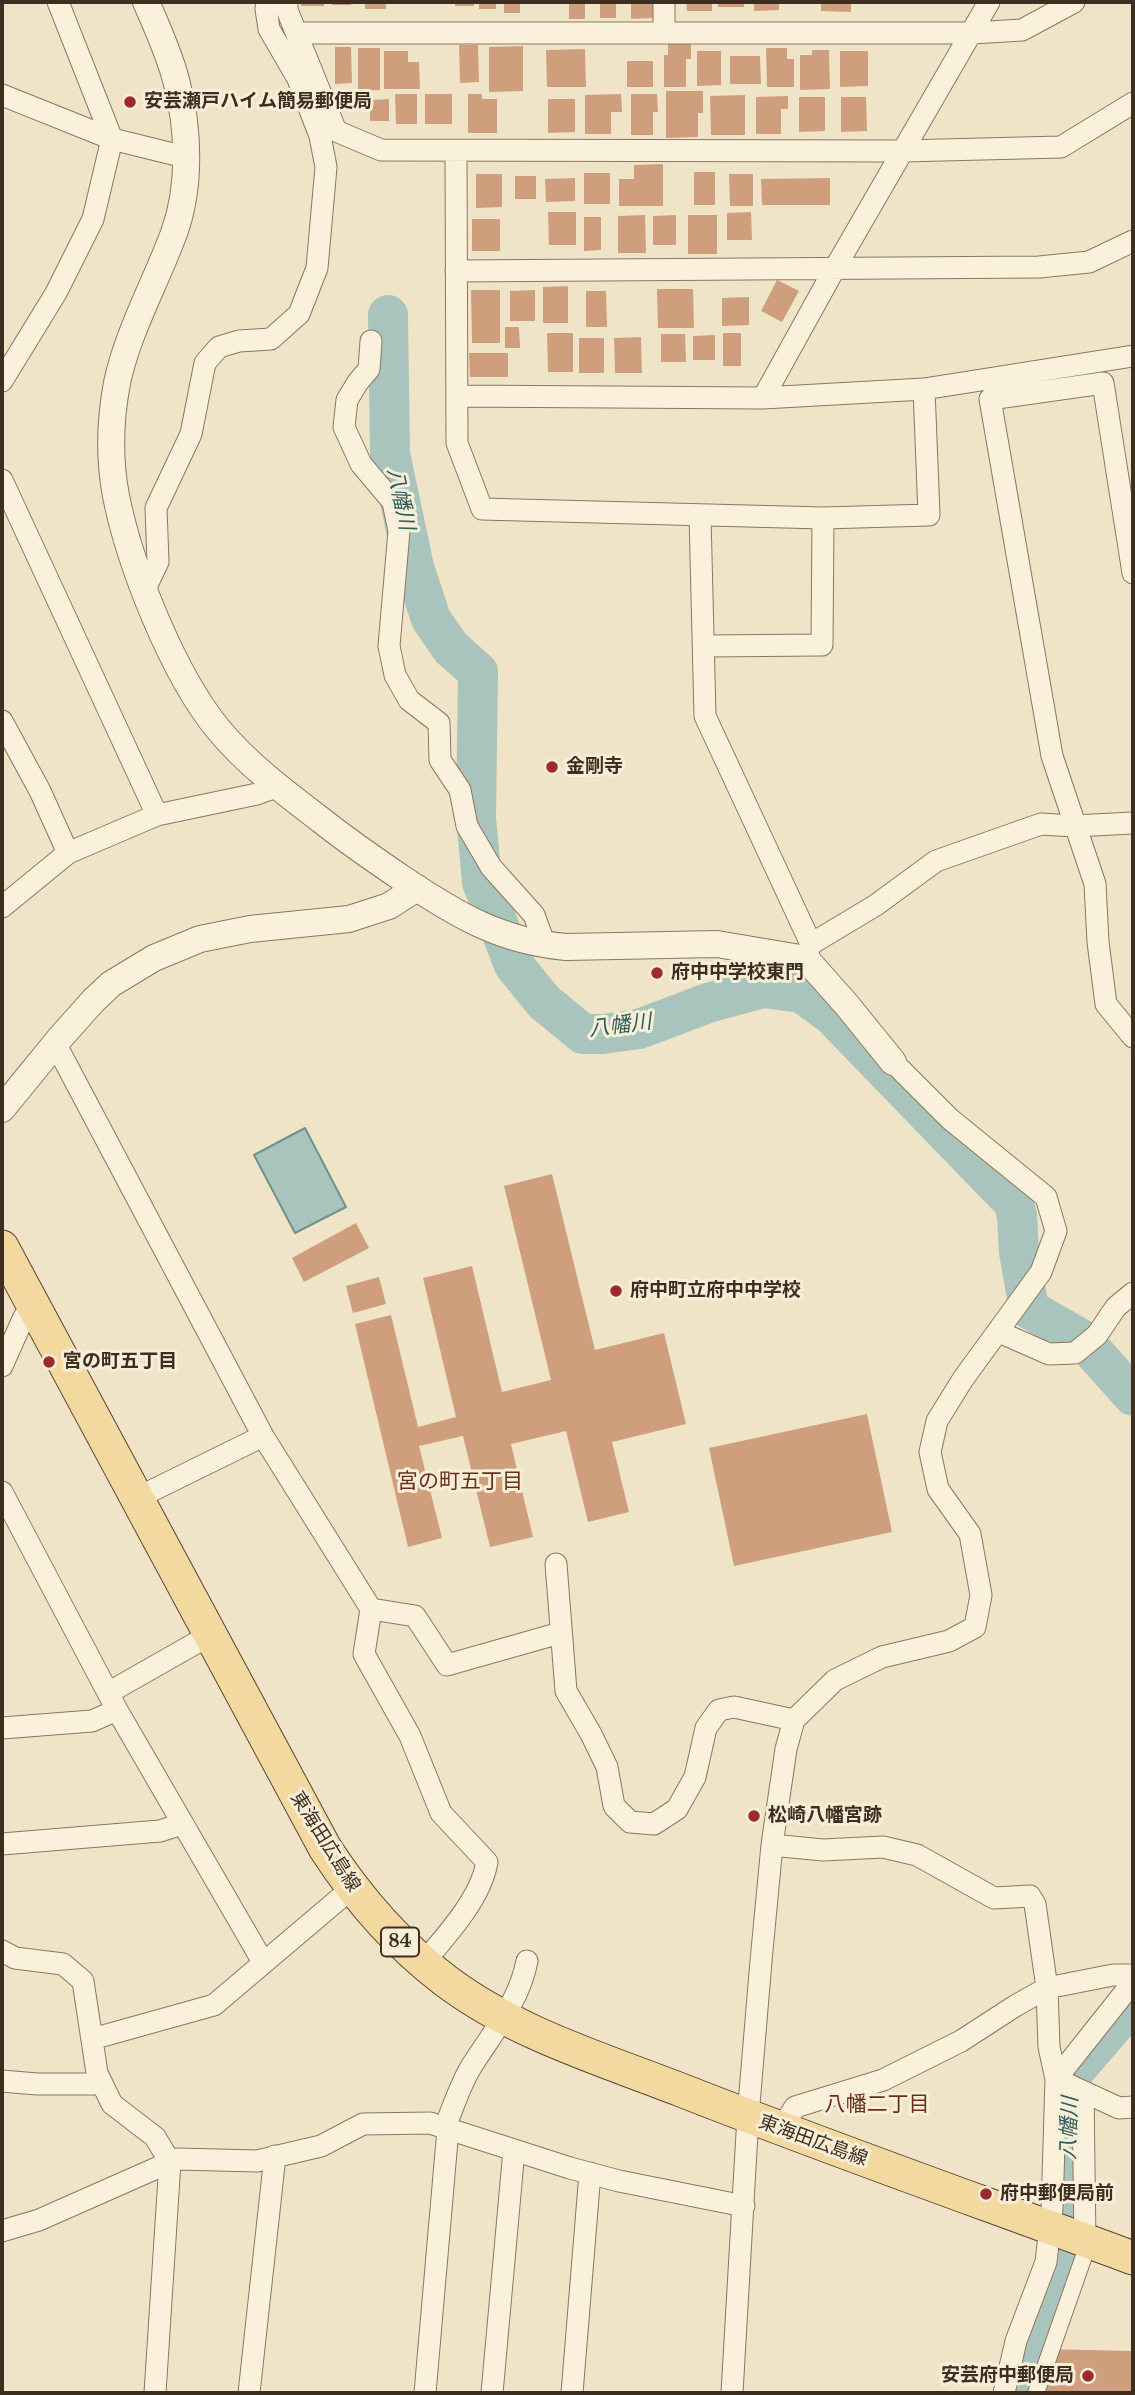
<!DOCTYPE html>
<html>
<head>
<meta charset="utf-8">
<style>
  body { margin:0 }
  #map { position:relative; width:1135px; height:2395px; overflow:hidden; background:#f0e4c8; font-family:"Libre Baskerville",serif }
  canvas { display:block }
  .frame { position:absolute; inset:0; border:4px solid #3d2e20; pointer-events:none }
</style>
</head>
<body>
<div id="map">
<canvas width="1135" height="2395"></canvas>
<div class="frame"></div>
</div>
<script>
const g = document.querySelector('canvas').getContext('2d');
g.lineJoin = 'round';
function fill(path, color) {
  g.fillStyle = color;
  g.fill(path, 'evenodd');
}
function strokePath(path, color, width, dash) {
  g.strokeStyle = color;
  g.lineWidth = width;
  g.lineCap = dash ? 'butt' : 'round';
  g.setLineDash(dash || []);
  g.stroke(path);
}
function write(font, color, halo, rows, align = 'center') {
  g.font = font + ' "Libre Baskerville","Noto Sans JP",serif';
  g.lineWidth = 6;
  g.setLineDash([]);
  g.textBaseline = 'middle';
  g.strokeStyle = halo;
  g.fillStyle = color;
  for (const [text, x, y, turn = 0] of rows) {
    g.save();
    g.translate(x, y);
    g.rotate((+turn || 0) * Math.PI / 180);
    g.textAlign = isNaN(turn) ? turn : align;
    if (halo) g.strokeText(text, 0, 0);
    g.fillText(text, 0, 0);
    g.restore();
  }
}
const water = new Path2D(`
  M305 1128 346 1207 295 1233 254 1155Z`);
fill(water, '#a9c4bc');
strokePath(water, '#6f938a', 2);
strokePath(new Path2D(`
  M388 315 390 454 414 567 431 619 451 648 478 672 476 818 482 882 514 965 544 1002 583 1034H603L639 1029 708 1003 763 988 802 993 832 1015 1013 1202 1017 1215 1019 1252 1029 1309 1083 1340 1133 1396
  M1018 2393 1023 2360 1061 2267 1067 2246 1071 2164V2075L1133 2003`), '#a9c4bc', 40);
fill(new Path2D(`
  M301 2H324V6H301Z
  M332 2H351V5H332Z
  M365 2H386V9H365Z
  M455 2H474V6H455Z
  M479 2H496V9H479Z
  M504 2H520V13H504Z
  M569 2H585V19H569Z
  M600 2H616V18H600Z
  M631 2H654V18L631 19Z
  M686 2H712V11H687Z
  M718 2H744V7H718Z
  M754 2H779V10L754 11Z
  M821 2H851V12L821 11Z
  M668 44H691V59H686V87H664V55H668Z
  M459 45H478L479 82 460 83Z
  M523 46V91L489 92V47Z
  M335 47H351L352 83 335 84Z
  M358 48H380V90L358 91Z
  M766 48H787V59H794V87H767Z
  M585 49 586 87H547L546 50Z
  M812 50H829L830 89 800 90V55H812Z
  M384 51H408V62H419L420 89H384Z
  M697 51H721V85L697 86Z
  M840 51H868V86L840 87Z
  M730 56H760L761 84H730Z
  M627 61H653V87H627Z
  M666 91H703V113H698V137L666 138Z
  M395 94H417V124H396Z
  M425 94H452V124H425Z
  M468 94H482V99H497V133H468Z
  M621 94 622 112H611V134H585V95Z
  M631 94H657L658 112H653V135H631Z
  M745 95V135H711L710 96Z
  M788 96V109H781V134H756V97Z
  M799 97H825V131L799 132Z
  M841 97H866L867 131 841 132Z
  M389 99V121H370V100Z
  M548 99H575V132L548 133Z
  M663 164V206H619V179H634V165Z
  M694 172H715V205H694Z
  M584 173H610V204H584Z
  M476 174H502V207L476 208Z
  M729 174H753V206H730Z
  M515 176H536V199H515Z
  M575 178V201L546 202 545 179Z
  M830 178V205H762L761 179Z
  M548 212H576V245H549Z
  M751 212 752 240H727V213Z
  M645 215 646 253H618V216Z
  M676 215V245H653V216Z
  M688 215H717V254H688Z
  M584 217H601V250L584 251Z
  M472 219H500V251H472Z
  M777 280 799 291 782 322 761 311Z
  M568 286V323H543V287Z
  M657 289H693L694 328H658Z
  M471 290H500V343H472Z
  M535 290V321H510V291Z
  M586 291H606L607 327H586Z
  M749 297V325L722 326V298Z
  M505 327H519L520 348H505Z
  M547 333H573V372H548Z
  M723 333H741V366H723Z
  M661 334H685L686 362H661Z
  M715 335V360H693V336Z
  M641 337 642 373H615L614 338Z
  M579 338H604V373H579Z
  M469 353H508V377H470Z
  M552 1174 595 1350 664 1333 686 1424 612 1442 629 1512 588 1522 566 1431 511 1444 533 1537 490 1547 463 1436 419 1446 442 1538 408 1547 355 1324 391 1315 418 1427 456 1417 423 1278 472 1266 502 1392 551 1380 504 1186Z
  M356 1223 369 1248 304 1282 292 1258Z
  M379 1277 386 1304 353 1313 346 1286Z
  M867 1414 892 1532 734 1566 709 1448Z
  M1045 2349 1133 2351 1132 2393H1043Z`), '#cf9f7d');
const pedestrian = new Path2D(`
  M1036 2393 1084 2256 1085 2241`);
const minor = new Path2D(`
  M287 2V10L336 131 381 150 903 151 1061 147 1133 103
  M664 2V33
  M297 33H972L1022 30 1074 2
  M2 95 112 139 185 157
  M456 152 457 443 482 509 823 518 929 515 924 389
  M456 271 1039 267 1089 262 1133 241
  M371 341 369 369 358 382 347 400 344 427 361 464 393 502 399 531 389 646 395 675 409 700 439 723 440 760 460 790 467 826 491 867 534 915 545 945
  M2 381 56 293 93 219 112 139 58 2
  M458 396 763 398 924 389 1133 356
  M763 398 835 268 989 2
  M2 480 157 815
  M700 516 705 716 811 944
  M1133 573 1103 383 990 399 1052 756 1095 884 1098 942 1106 1004 1133 1037
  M145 589 158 562 156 508 191 434 205 363 219 347 239 341 271 339 299 314 317 268 326 167 320 136 298 79 269 29 266 9 267 2
  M704 646 822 645 823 518
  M2 721 40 791 68 853
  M2 907 68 853 157 815 257 794 276 787
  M807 955 811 944 876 905 936 861 1041 824 1074 826 1133 823
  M55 1043 263 1436 371 1609 364 1654 410 1736 441 1813 487 1862C481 1898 447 1935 423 1963
  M999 1332 1049 1354 1075 1353 1097 1335 1116 1307 1133 1293
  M2 1366 23 1319 32 1305
  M2 1492 117 1710 263 1962
  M137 1498 263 1436
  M556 1564 566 1691 591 1734 607 1767 614 1806 630 1822 654 1824 677 1809 695 1777 706 1728 719 1710 734 1707 794 1720
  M371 1609 415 1616 447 1665 560 1633
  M108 1693 210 1635
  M2 1728 92 1721 117 1710
  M2 1844 160 1831 182 1824
  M772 1845 823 1850 883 1847 917 1855 994 1898 1030 1896 1035 1904 1047 1988 1049 2047 1056 2079 1119 2108 1133 2107
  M2 1951 15 1958 63 1964 83 1981 97 2073 112 2104 155 2137 170 2162 155 2393
  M92 2039 214 2005 352 1888
  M2 2081 37 2084H102
  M1083 2092 1085 2241
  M445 2127C453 2108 460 2085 471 2067 493 2032 519 2002 527 1961
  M781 2129 795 2107 883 2080 961 2041 1015 2006 1047 1988 1113 1975H1133
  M2 2231 39 2220 177 2159 257 2161 321 2146 363 2124 430 2123 570 2168 619 2181 744 2206
  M249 2393 275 2156
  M425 2393 448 2129
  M492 2393 514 2150
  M572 2393 590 2173
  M732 2393 748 2116 761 1961 772 1845 786 1749 794 1720 835 1680 882 1657 949 1641 975 1627 981 1595 970 1534 938 1489 930 1452 937 1421 963 1379 1041 1272 1056 1231 1046 1197 950 1119 893 1062
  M1004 2393 1016 2341 1046 2262 1052 2209 1056 2079 1133 1982`);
const tertiary = new Path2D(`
  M146 2C157 27 169 53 176 80 189 128 191 186 174 233 156 282 128 331 117 383 110 420 109 459 116 496 130 566 173 674 218 729 248 765 284 792 321 820 347 841 375 860 403 879 457 915 500 941 566 947L717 944 806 959 846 1004 893 1062
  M2 1109 60 1038 93 1001 111 984 154 958 200 939 250 929 349 919 389 906 417 888`);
const primary = new Path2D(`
  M2 1247 325 1848C358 1899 397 1944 446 1981 515 2033 601 2059 681 2090 831 2149 982 2202 1133 2258`);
strokePath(pedestrian, '#8d765c', 18);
strokePath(minor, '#8d765c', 23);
strokePath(tertiary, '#8d765c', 28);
strokePath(primary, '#5b4430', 35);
strokePath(pedestrian, '#faf1dc', 16);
strokePath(minor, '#faf1dc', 21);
strokePath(tertiary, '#faf1dc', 26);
strokePath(primary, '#f3d9a0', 33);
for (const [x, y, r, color] of [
  [130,102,7,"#9e2a2b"],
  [552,767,7,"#9e2a2b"],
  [657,973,7,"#9e2a2b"],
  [616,1291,7,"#9e2a2b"],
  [49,1362,7,"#9e2a2b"],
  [754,1816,7,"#9e2a2b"],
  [986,2194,7,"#9e2a2b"],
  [1088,2376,7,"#9e2a2b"]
]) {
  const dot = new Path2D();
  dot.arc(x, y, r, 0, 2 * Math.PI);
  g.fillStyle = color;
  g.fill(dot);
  strokePath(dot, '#f7eed8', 2.5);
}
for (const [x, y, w] of [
  [400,1942,38]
]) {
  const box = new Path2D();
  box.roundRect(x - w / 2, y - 14.5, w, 29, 5);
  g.fillStyle = '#f7eed8';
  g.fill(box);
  strokePath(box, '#3d2e20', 2);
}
write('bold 18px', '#3d2e20', null, [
  ["84",400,1942]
]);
write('bold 19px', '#3d2e20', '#f7eed8', [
  ["安芸瀬戸ハイム簡易郵便局",144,102],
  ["金剛寺",566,767],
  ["府中中学校東門",671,973],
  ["府中町立府中中学校",630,1291],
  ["宮の町五丁目",63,1362],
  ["松崎八幡宮跡",768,1816],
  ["府中郵便局前",1000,2194],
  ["安芸府中郵便局",1074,2376,"right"]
], 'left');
write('19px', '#3d2e20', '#f7eed8', [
  ["東海田広島線",325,1842,58],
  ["東海田広島線",813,2141,20]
]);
write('italic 21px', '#2f5d5a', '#f7eed8', [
  ["八幡川",400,499,78],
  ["八幡川",620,1026,-7],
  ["八幡川",1070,2128,-88]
]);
write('21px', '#6b2e1e', '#f7eed8', [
  ["宮の町五丁目",460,1482],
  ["八幡二丁目",877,2105]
]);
</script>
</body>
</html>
